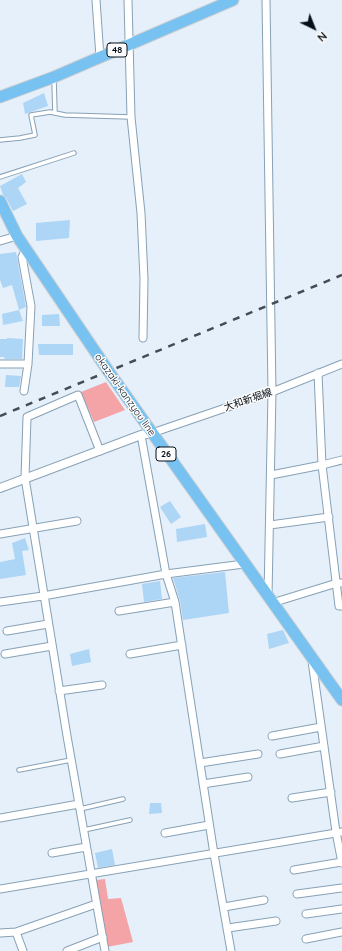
<!DOCTYPE html>
<html>
<head>
<meta charset="utf-8">
<style>
  body { margin:0 }
  #map { position:relative; width:342px; height:951px; overflow:hidden; background:#e5f0fa; font-family:Quicksand,sans-serif }
  canvas { display:block }
  .north { position:absolute; left:294px; top:8px; width:40px; height:40px; -webkit-text-stroke:3px #fcfcfc; paint-order:stroke; rotate:137deg; font-size:11px; font-weight:700; line-height:16px; text-align:center; color:#071018 }
  .north::after { content:''; display:block; margin:auto; width:14px; height:18px; background:#071018; clip-path:polygon(50% 0,100% 100%,50% 72%,0 100%) }
</style>
</head>
<body>
<div id="map">
<canvas width="342" height="951"></canvas>
<div class="north">N</div>
</div>
<script>
const g = document.querySelector('canvas').getContext('2d');
g.lineJoin = 'round';
function fill(path, color) {
  g.fillStyle = color;
  g.fill(path, 'evenodd');
}
function strokePath(path, color, width, dash) {
  g.strokeStyle = color;
  g.lineWidth = width;
  g.lineCap = dash ? 'butt' : 'round';
  g.setLineDash(dash || []);
  g.stroke(path);
}
function write(font, color, halo, rows, align = 'center') {
  g.font = font + ' Quicksand,"Noto Sans JP",sans-serif';
  g.lineWidth = 3;
  g.setLineDash([]);
  g.textBaseline = 'middle';
  g.strokeStyle = halo;
  g.fillStyle = color;
  for (const [text, x, y, turn = 0] of rows) {
    g.save();
    g.translate(x, y);
    g.rotate((+turn || 0) * Math.PI / 180);
    g.textAlign = isNaN(turn) ? turn : align;
    if (halo) g.strokeText(text, 0, 0);
    g.fillText(text, 0, 0);
    g.restore();
  }
}
fill(new Path2D(`
  M106 382 125 410 94 422 81 392Z
  M105 879 108 899 121 898 133 942 107 947 96 880Z`), '#f4a4a7');
fill(new Path2D(`
  M44 93 48 106 25 114 23 103Z
  M22 174 26 182 18 188 27 204 13 211 6 198 3 195 0 186Z
  M70 220 69 238 36 241V223Z
  M16 252 26 307 19 310 12 285 3 288 0 280V254Z
  M19 310 23 321 3 325 2 314Z
  M59 314 60 326H42V315Z
  M7 338 23 339 22 359H5L4 357H0V339H7Z
  M38 344H73V355H39Z
  M6 375 21 376 19 387H5Z
  M170 501 181 517 171 524 160 507Z
  M205 524 207 537 177 542 176 529Z
  M25 538 29 550 22 551 26 575 0 579V562L15 559 12 543Z
  M225 572 229 613 183 620 180 601 173 578Z
  M160 581 162 599 144 602 142 584Z
  M283 630 289 643 269 649 267 634Z
  M89 649 91 662 72 666 70 654Z
  M150 803H161L162 813 149 814Z
  M112 849 115 865 98 868 95 853Z`), '#add5f6');
const service = new Path2D(`
  M54 80 55 113
  M0 140 20 138 35 135 31 115 50 112 65 115 131 117
  M0 177 74 153
  M19 770 71 760
  M80 809 123 799
  M84 830 130 820`);
const minor = new Path2D(`
  M96 0 100 57
  M128 0 131 117 141 213 144 279 143 338
  M266 0 272 392 268 596
  M0 241 17 236
  M26 249 22 257 31 306 28 364
  M0 364H28L24 391
  M318 373 322 465 339 606H342
  M152 433 272 392 342 364
  M141 435 166 574 244 564
  M100 451 78 395 27 417 25 478 67 736 105 951
  M271 475 322 465 342 460
  M270 525 329 517
  M0 534 77 521
  M0 602 43 596 166 574 175 602 214 854 231 951
  M272 603 337 583H342
  M119 611 175 602
  M7 631 48 624
  M5 654 52 646
  M130 654 182 645
  M312 661 336 832 342 863
  M59 691 102 685
  M272 736 321 727
  M280 754 324 746
  M200 763 258 754
  M203 784 248 777
  M292 798 331 792
  M0 818 79 804
  M165 833 209 825
  M52 853 86 847
  M294 870 342 862
  M0 889 342 832
  M297 894 342 888
  M224 907 264 900
  M306 914 342 909
  M228 928 276 921
  M16 932 23 951
  M0 933 16 932 96 904
  M306 939 342 932
  M67 951 103 937`);
const tertiary = new Path2D(`
  M0 488 141 435 152 433`);
const primary = new Path2D(`
  M0 97 54 77 233 0
  M0 201 17 236 109 372 342 700`);
strokePath(service, '#87a1b6', 5.5);
strokePath(minor, '#87a1b6', 9);
strokePath(tertiary, '#87a1b6', 10);
strokePath(primary, '#cdcfd1', 13);
strokePath(service, '#fff', 3.5);
strokePath(minor, '#fff', 7);
strokePath(tertiary, '#fff', 8);
strokePath(primary, '#77c2f1', 11);
strokePath(new Path2D(`
  M0 416 342 275`), '#444d56', 2.5, [7, 7]);
for (const [x, y, w] of [
  [117,50,20],
  [166,454,20]
]) {
  const box = new Path2D();
  box.roundRect(x - w / 2, y - 7, w, 14, 3);
  g.fillStyle = '#fcfcfc';
  g.fill(box);
  strokePath(box, '#071018', 1);
}
write('bold 9px', '#071018', null, [
  ["48",117,50],
  ["26",166,454]
]);
write('10px', '#071018', '#fcfcfc', [
  ["okazaki-kanzyou line",125,395,55],
  ["大和新堀線",248,400,-19]
]);
</script>
</body>
</html>
